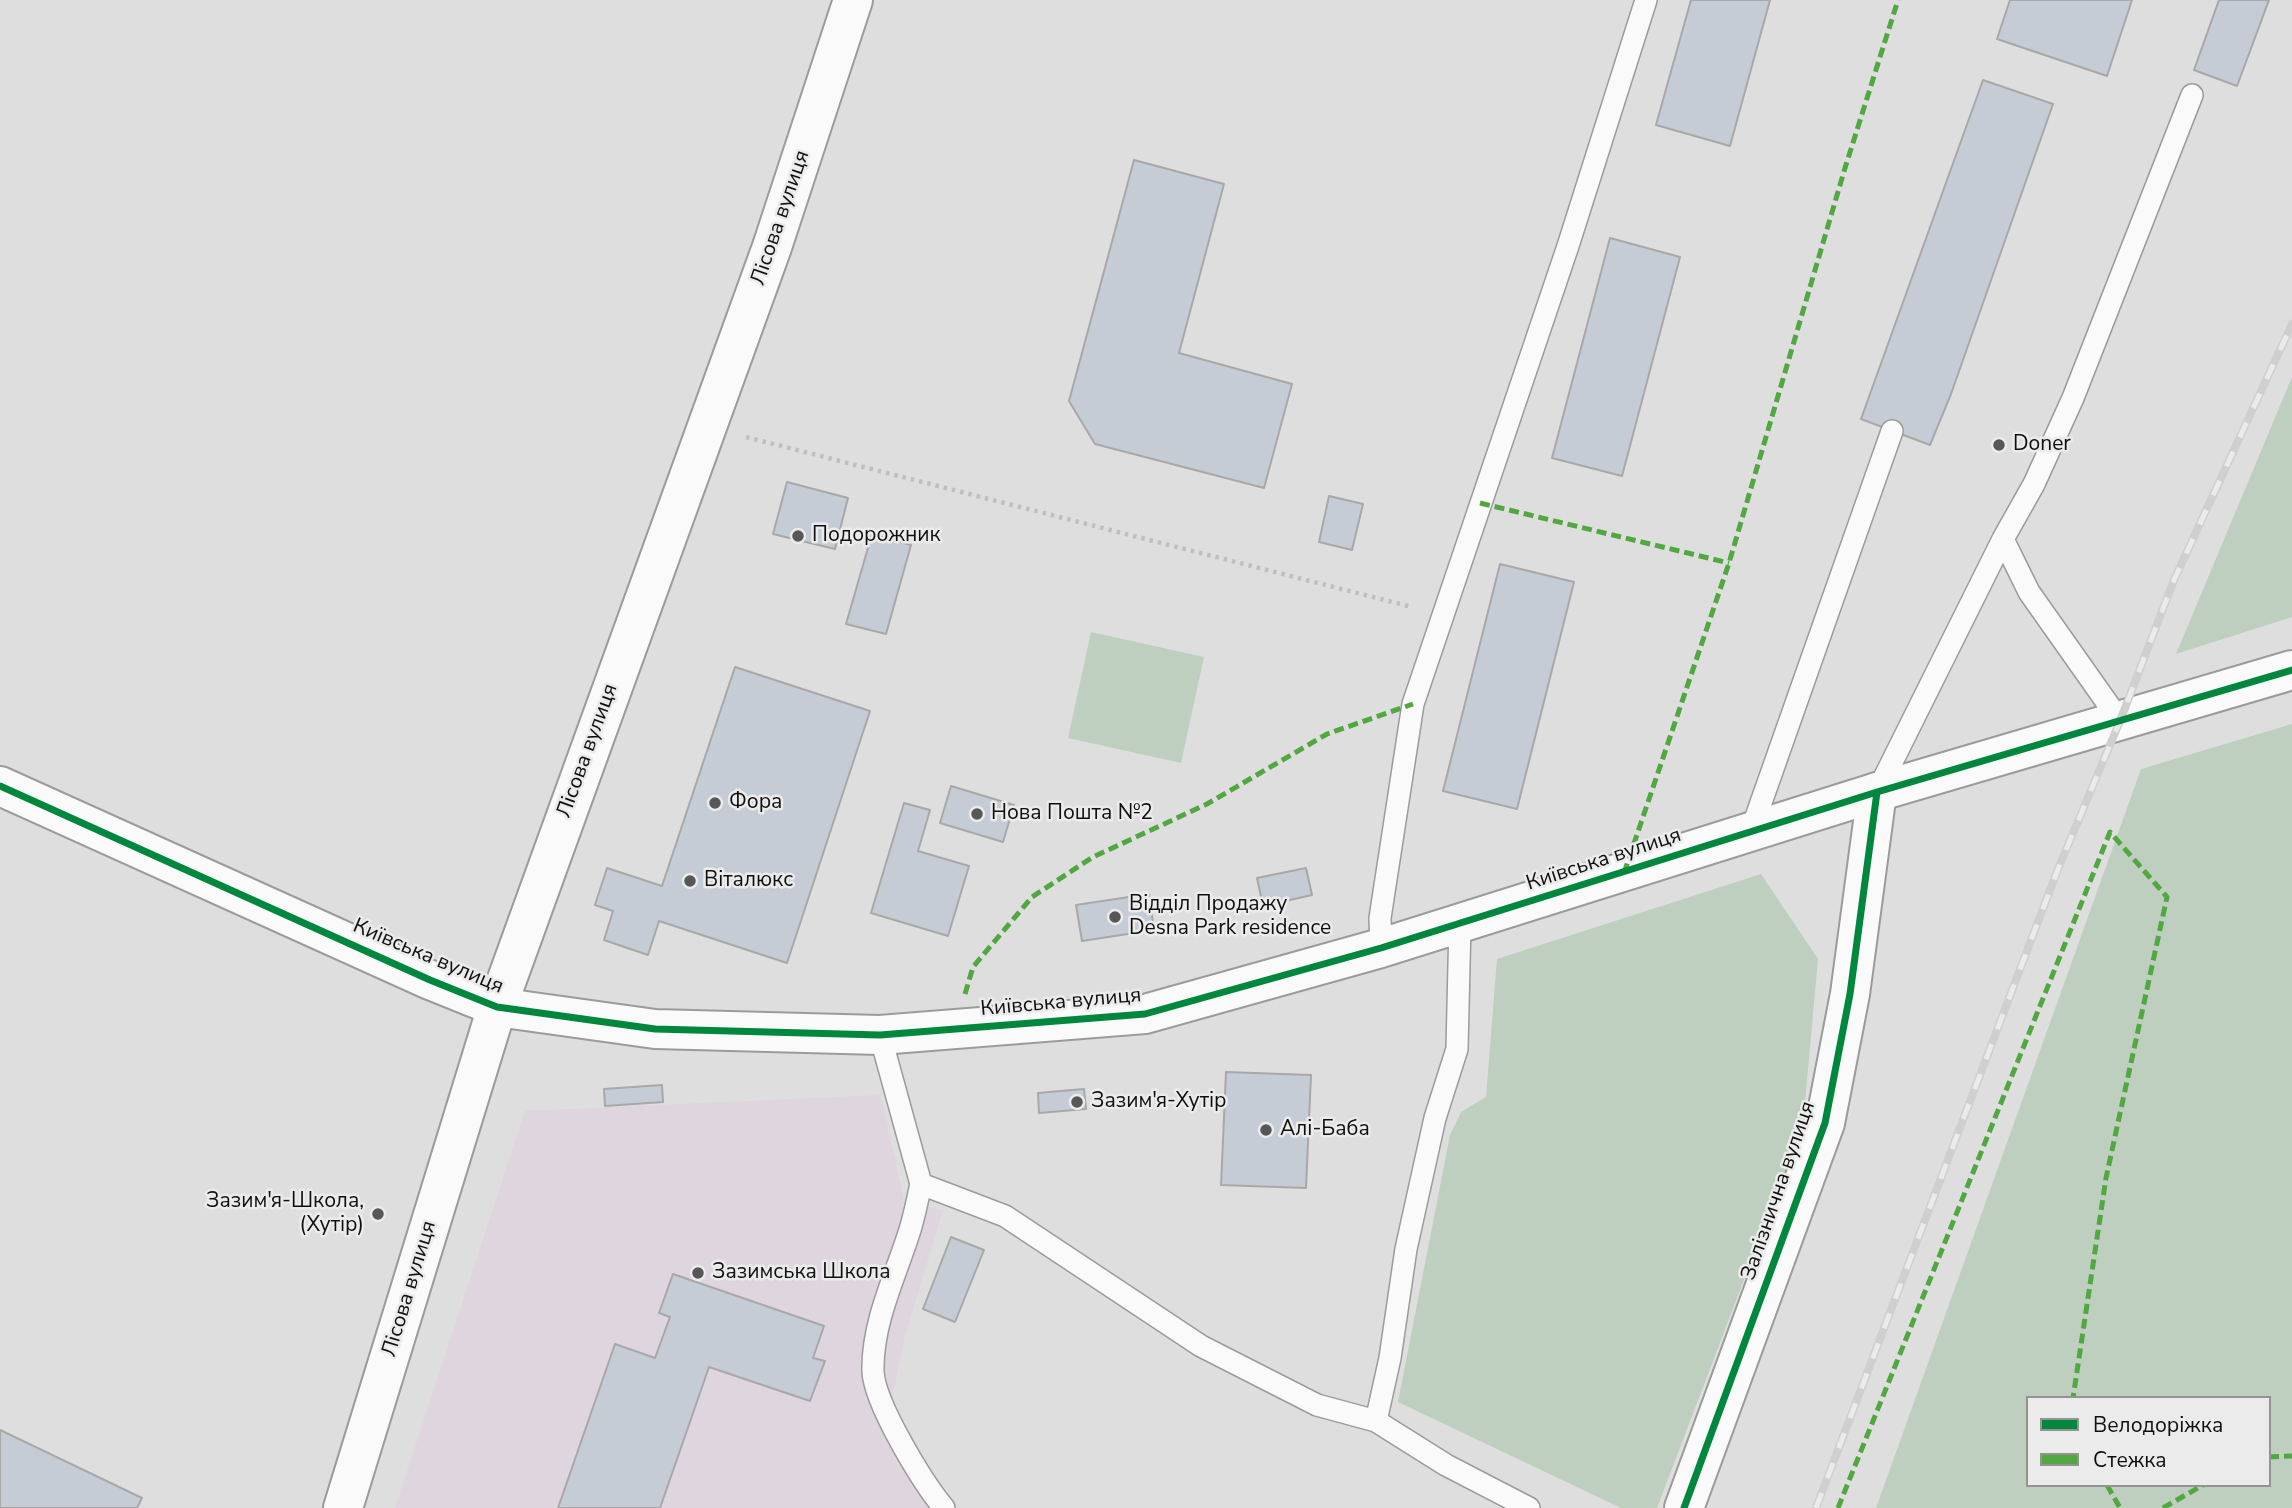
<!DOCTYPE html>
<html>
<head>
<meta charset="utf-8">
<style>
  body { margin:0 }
  #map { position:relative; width:2292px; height:1508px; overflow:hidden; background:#dedede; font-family:"Nunito Sans",sans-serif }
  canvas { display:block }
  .legend { position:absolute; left:2026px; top:1396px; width:245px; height:91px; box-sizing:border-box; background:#ebebec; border:2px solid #939394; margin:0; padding:9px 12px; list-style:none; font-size:21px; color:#0f0f0f }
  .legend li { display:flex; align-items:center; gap:14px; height:35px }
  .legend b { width:35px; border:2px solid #939394 }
</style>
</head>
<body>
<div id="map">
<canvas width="2292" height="1508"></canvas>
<ul class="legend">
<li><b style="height:9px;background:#00873e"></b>Велодоріжка</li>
<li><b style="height:9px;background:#51a841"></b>Стежка</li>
</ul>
</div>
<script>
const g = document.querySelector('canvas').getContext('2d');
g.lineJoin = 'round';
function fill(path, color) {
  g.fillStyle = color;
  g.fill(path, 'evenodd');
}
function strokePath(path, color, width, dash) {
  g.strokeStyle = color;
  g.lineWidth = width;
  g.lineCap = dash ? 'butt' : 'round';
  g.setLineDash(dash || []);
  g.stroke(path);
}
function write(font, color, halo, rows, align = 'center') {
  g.font = font + ' "Nunito Sans",sans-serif';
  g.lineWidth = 5;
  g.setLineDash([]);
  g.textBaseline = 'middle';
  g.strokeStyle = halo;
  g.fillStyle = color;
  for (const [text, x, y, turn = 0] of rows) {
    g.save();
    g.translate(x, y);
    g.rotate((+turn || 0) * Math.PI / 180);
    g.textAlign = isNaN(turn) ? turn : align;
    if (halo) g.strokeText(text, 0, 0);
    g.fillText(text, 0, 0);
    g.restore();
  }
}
fill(new Path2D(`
  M881 1095 904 1201 943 1210 905 1336 891 1403 930 1508H395L525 1111Z`), '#dfd5df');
fill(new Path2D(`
  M2292 377V617L2176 654Z
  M1091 632 1204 657 1181 763 1068 738Z
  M2292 724V1508H1876L2141 769ZM2028 1398H2269V1485H2028Z
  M1761 874 1818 959 1803 1125 1657 1508H1621L1398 1402 1450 1135 1461 1112 1486 1097 1497 959Z`), '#becfc0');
const building = new Path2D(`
  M1691 0H1770L1730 146 1656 125Z
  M2010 0H2132L2107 76 1997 39Z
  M2219 0H2269L2237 86 2194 70Z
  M1983 80 2053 104 1951 394 1930 445 1861 419Z
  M1134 160 1224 184 1179 353 1292 384 1264 488 1095 444 1069 401Z
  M1610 238 1680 257 1622 476 1552 458Z
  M787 482 848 498 835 549 773 534Z
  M1329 496 1363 504 1352 550 1319 542Z
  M872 534 911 545 886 634 846 624Z
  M1500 564 1574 582 1517 809 1443 791Z
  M735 667 870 711 787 963 659 921 648 955 604 940 613 911 595 905 607 868 662 886Z
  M951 786 1014 805 1003 842 940 823Z
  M904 803 930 810 918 851 969 866 948 936 871 913Z
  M1306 868 1312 895 1263 906 1257 878Z
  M1149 894 1154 930 1082 941 1076 905Z
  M1226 1072 1311 1075 1306 1188 1221 1185Z
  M662 1085 663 1102 605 1106 604 1089Z
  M1084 1089 1086 1109 1039 1113 1038 1093Z
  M951 1237 984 1250 955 1322 923 1309Z
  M673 1274 824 1326 813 1358 825 1361 810 1401 709 1367 660 1508H558L615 1344 655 1358 670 1317 659 1313Z
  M0 1430 142 1498 137 1508H0Z`);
fill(building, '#c6ccd5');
strokePath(building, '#a8a8a8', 2);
const lane = new Path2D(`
  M2003 539 2029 592 2120 721
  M1877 792 2003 539 2034 484 2073 398 2192 95
  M1751 831 1892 431
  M1381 948 1380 918 1413 704 1568 246 1646 0
  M880 1035 921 1184 1005 1216 1201 1346 1317 1405 1376 1421 1446 1465 1529 1508
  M921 1184C917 1201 914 1219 908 1236 894 1279 872 1324 873 1371 874 1403 923 1483 944 1508
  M1376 1421 1390 1358 1406 1249 1435 1118 1457 1049 1460 923`);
const street = new Path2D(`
  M1684 1508 1825 1123 1850 994 1877 792`);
const secondary = new Path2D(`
  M0 786 430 980 497 1007 655 1029 880 1035 1145 1014 1381 948 1877 792 2292 670
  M343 1508 497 1007 772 247 853 0`);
strokePath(lane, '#9b9b9c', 24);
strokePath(street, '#9b9b9c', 42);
strokePath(secondary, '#9b9b9c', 42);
strokePath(new Path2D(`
  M746 437 1412 607`), '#bebfbf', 4.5, [3.5, 5]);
strokePath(lane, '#fafafa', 21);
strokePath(street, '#fafafa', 38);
strokePath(secondary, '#fafafa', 38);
const rail = new Path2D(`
  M1816 1508 2058 869 2120 721 2174 580 2292 324`);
strokePath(rail, '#cfcfcf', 8);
strokePath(rail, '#ebebec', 5, [16]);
strokePath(new Path2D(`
  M1480 503 1729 563
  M1624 873 1729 563 1845 168 1898 0
  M965 994 973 967 1032 897 1093 857 1207 804 1327 734 1413 704
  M2269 1457 2292 1456
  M2107 1485 2120 1508
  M1838 1508 2110 832 2167 897 2106 1178 2073 1398
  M2163 1508 2203 1485`), '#51a841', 5, [10, 5]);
strokePath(new Path2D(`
  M0 786 430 980 497 1007 655 1029 880 1035 1145 1014 1381 948 1877 792 2292 670
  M1684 1508 1825 1123 1850 994 1877 792`), '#00873e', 7);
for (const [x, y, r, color] of [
  [1999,445,7,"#575757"],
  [798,536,7,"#575757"],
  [715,803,7,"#575757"],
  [977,814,7,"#575757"],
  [690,881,7,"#575757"],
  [1115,917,7,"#575757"],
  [1077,1102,7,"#575757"],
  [1266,1130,7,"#575757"],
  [378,1214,7,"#575757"],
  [698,1273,7,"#575757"]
]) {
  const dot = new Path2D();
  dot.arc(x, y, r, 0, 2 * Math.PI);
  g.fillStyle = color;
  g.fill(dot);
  strokePath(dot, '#ebebec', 2.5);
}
write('21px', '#0f0f0f', '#ebebec', [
  ["Лісова вулиця",781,218,-71],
  ["Лісова вулиця",588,751,-70],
  ["Київська вулиця",1604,860,-18],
  ["Київська вулиця",428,957,23],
  ["Київська вулиця",1061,1003,-5],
  ["Залізнична вулиця",1779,1191,-71],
  ["Лісова вулиця",410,1289,-73]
]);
write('21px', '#0f0f0f', '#ebebec', [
  ["Doner",2013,445],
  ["Подорожник",812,536],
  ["Фора",729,803],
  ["Нова Пошта №2",991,814],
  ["Віталюкс",704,881],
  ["Відділ Продажу",1129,905],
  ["Desna Park residence",1129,929],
  ["Зазим'я-Хутір",1091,1102],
  ["Алі-Баба",1280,1130],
  ["Зазим'я-Школа,",364,1202,"right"],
  ["(Хутір)",364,1226,"right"],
  ["Зазимська Школа",712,1273]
], 'left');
</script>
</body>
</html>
